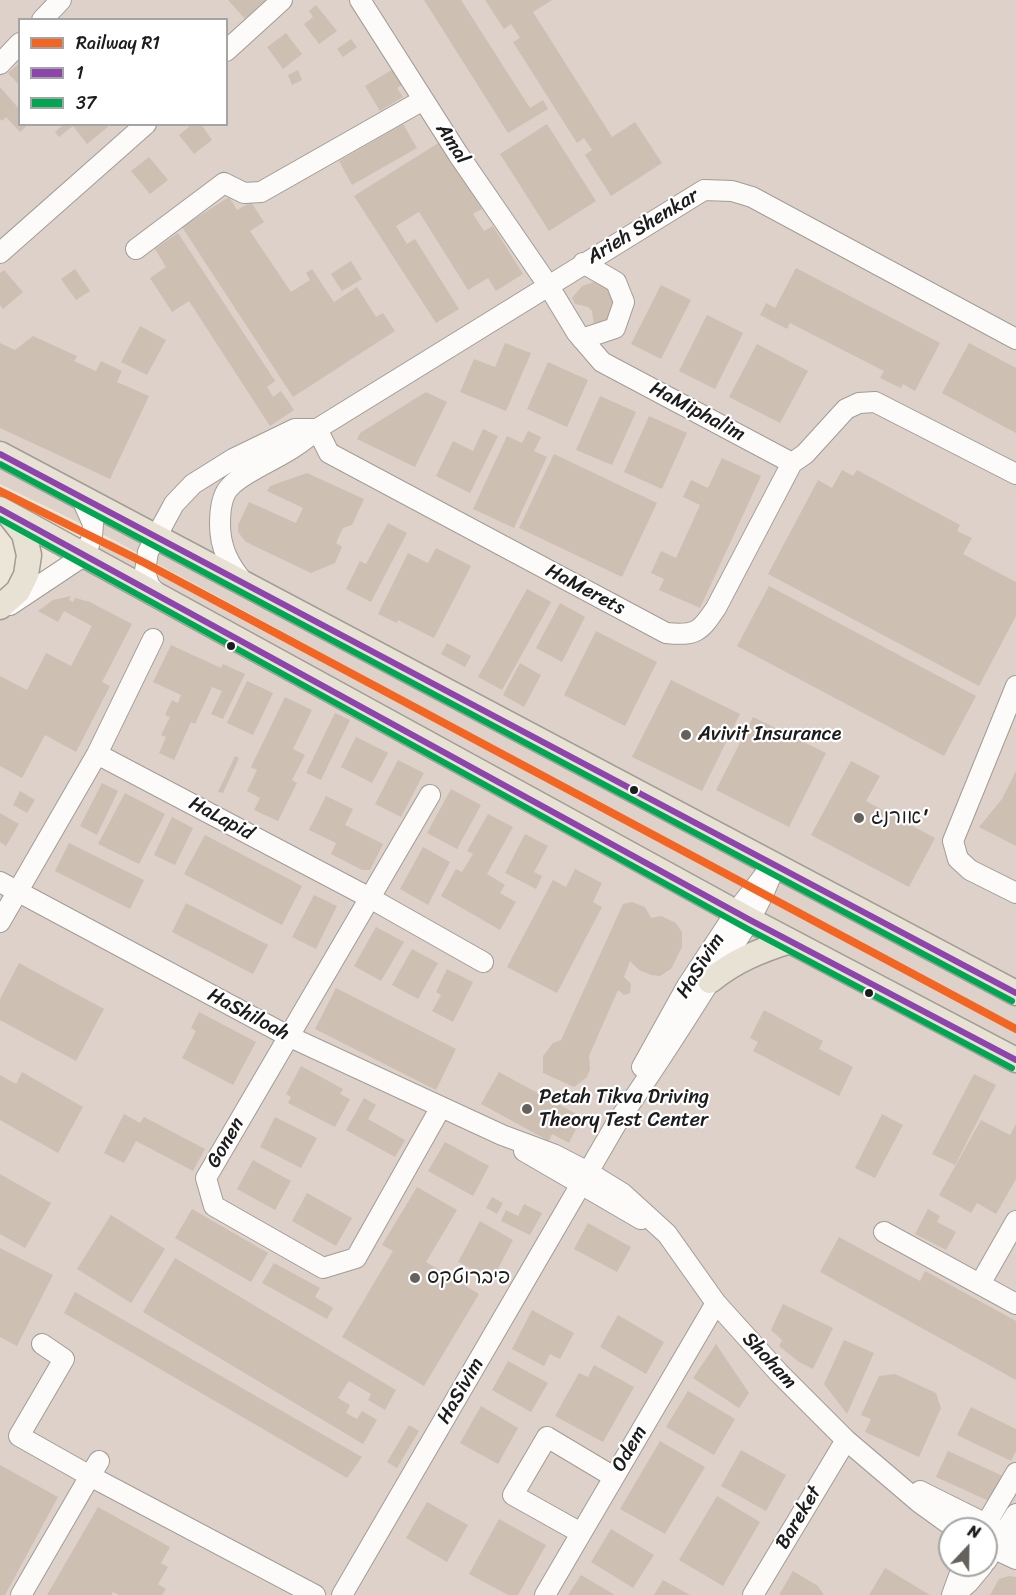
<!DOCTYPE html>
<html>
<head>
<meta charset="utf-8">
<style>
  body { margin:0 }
  #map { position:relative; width:1016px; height:1595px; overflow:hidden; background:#ece5d8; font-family:Sriracha,sans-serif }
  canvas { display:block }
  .legend { position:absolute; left:18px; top:18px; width:210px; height:108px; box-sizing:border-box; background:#fff; border:2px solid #a4a4a4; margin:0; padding:8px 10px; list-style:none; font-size:18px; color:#1c1c1c }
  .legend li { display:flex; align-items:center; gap:12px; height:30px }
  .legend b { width:30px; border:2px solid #a4a4a4 }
  .north { position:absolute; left:938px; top:1517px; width:60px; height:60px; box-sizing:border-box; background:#fff; border:2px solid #a4a4a4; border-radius:50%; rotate:22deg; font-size:16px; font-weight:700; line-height:24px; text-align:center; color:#1c1c1c }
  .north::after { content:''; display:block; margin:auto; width:21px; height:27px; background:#65625e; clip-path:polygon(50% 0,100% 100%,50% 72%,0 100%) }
</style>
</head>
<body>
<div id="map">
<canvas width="1016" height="1595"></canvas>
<ul class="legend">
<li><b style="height:8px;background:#f26522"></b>Railway R1</li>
<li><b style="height:8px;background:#8e44ad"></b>1</li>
<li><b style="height:8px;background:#00a651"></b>37</li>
</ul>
<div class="north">N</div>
</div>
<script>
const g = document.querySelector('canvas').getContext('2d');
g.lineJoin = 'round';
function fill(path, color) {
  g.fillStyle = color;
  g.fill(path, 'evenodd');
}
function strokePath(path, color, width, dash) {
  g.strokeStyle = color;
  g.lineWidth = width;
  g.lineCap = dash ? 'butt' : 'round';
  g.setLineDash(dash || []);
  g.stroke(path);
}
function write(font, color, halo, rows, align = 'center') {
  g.font = font + ' Sriracha,"Playpen Sans Hebrew",sans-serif';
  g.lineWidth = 4.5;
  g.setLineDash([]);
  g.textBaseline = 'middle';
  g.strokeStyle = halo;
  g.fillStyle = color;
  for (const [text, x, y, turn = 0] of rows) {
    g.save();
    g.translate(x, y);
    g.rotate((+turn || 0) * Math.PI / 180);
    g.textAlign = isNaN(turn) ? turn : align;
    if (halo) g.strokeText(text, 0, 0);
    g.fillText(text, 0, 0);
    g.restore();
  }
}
fill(new Path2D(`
  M0 0H1016V1595H0V620L110 540 429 711 108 537 0 484ZM20 20H226V124H20ZM950 1529H986V1565H950Z`), '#ddd1c9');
fill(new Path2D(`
  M228 0H266L245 19Z
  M424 0H461L530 108 543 100 548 109 508 133Z
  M485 0H552L533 12 612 137 635 122 662 163 611 196 585 155 592 150 584 138 577 143 513 42 520 38 511 24 504 29Z
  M316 5 337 31 319 44 304 24 313 17 309 11Z
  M286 33 302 54 283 69 267 47Z
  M351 39 357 47 343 57 337 49Z
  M20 63V86L8 73Z
  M400 65 409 81 397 88 403 97 380 111 365 86Z
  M298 70 302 80 292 85 288 75Z
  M0 87 20 110V124H29L20 132 6 117 2 121 0 119Z
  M64 124H105L108 127 87 144 73 126 59 137 55 132Z
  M187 124H201L212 140 194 154 179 135 189 127Z
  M403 124 417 148 352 185 339 161Z
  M547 124 596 201 549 231 500 154Z
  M440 142 482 209 473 214 484 231 493 226 523 274 496 291 488 278 468 290 419 212 396 226 407 244 415 239 459 309 436 323 354 196Z
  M149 157 168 180 150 194 131 171Z
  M229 197 237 210 251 202 264 222 250 231 291 292 310 280 306 273 312 269 334 302 357 287 376 317 383 313 395 331 293 397 182 227Z
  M178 233 275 381 267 387 273 397 281 391 294 410 270 426 189 301 172 312 150 278 166 267 155 249Z
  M351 261 362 279 342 291 331 274Z
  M796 268 940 343 915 391 903 384 901 388 880 378 884 371 790 323 787 329 760 315 766 303 775 308Z
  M75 269 90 291 76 300 61 279Z
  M4 270 23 292 3 309 0 305V273Z
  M594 282 609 287 617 302 608 323 594 326 592 311 588 307 575 304 572 298 582 286Z
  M661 285 691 300 661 359 631 344Z
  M707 315 743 333 715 389 679 371Z
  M140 326 166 340 147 375 121 362Z
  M33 336 77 356 74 361 96 371 101 361 122 371 117 382 149 396 110 479 0 428V343L15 350Z
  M505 343 531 353 506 411 460 392 474 359 495 367Z
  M969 343 1016 368V433L942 393Z
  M757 344 808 371 780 423 729 397Z
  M548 362 588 380 567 427 527 409Z
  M426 392 447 402 415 467 357 439 360 433Z
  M600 396 636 412 612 465 576 450Z
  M649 416 687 433 662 489 624 472Z
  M483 429 498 436 470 493 436 476 453 441 473 451Z
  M528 431 541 437 534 451 547 457 514 528 473 509 507 436 522 443Z
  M554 454 657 503 622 577 519 528Z
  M722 458 761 476 700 608 659 590 664 579 651 573 661 551 676 558 700 505 683 497 691 480 708 488Z
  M842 470 853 476 857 470 960 525 957 531 972 538 963 554 1016 582V616L979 686 768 574 818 480 832 488Z
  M307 473 364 499 352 525 343 528 336 543 342 547 335 563 311 573 246 542 238 532V525L249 502 296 523 303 508 267 491 270 486Z
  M388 523 407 533 371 602 346 589 360 561 366 564Z
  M436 548 471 566 434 638 398 620 397 623 378 614 408 553 428 563Z
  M769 586 976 696 944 756 737 646Z
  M527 589 551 602 502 690 478 677Z
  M71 596 69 600 73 602 75 598 90 602 132 624 102 682 110 686 76 752 45 735 22 778 0 766V676L27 690 46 653 71 666 92 626 64 611 58 622 38 611 53 600Z
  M560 603 585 617 562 662 536 648Z
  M596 631 657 662 625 726 564 695Z
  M447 643 471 656 465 667 441 654Z
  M171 645 221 668 223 664 245 674 223 719 211 714 222 691 212 687 195 724 191 722 174 760 159 753 166 737 161 735 170 717 165 715 172 700 178 703 181 695 153 682Z
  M520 663 541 675 524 707 503 695Z
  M671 680 740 714 702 791 632 757Z
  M247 681 273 693 253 735 227 723Z
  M285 697 312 710 293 749 305 755 292 780 297 783 278 821 254 810 260 798 247 791 257 770 251 767Z
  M335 713 350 720 321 780 306 773Z
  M753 717 826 753 789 827 716 790Z
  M356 737 388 753 372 783 341 767Z
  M235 756 239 758 223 793 218 792Z
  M398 760 424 773 401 817 375 804Z
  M851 761 880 776 866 801 935 838 909 887 811 835Z
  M1016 771V846L979 827 1002 799Z
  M102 783 118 791 97 835 80 826Z
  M451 789 481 805 457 849 427 833Z
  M20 791 35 800 27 813 13 805Z
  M125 793 165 814 139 864 98 844Z
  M326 796 353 809 345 825 383 844 370 870H362L331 854 336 843 309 830Z
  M0 813 19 824 6 846 0 842Z
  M488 814 513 827 487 874 505 885 500 893 516 902 500 930 441 896 456 869 462 872 473 854 467 851Z
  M172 817 193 828 175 865 154 855Z
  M525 834 548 846 534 872 542 876 536 889 505 873Z
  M205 835 302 886 282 925 184 874Z
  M69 843 144 880 130 909 55 871Z
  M423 847 450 862 428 905 400 889Z
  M575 869 602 883 593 902 602 907 557 993 507 967 553 880 566 887Z
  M314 895 337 906 316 949 292 937Z
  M632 902 645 907 651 918 661 916 676 923 682 932V947L671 969 660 976 651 975 639 970 630 961 624 977 631 984 630 993 624 995 618 990 589 1056 590 1069 587 1077 574 1087 543 1073V1056L553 1043 561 1040 623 904Z
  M186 903 268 945 253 974 172 932Z
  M376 927 404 942 381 981 354 966Z
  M412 949 438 963 418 999 392 985Z
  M19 963 104 1009 76 1061 0 1020V999Z
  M447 969 473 982 453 1022 432 1011 441 995 436 992Z
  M336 988 456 1049 436 1090 315 1029Z
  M764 1010 823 1041 819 1049 853 1067 839 1096 753 1051 758 1042 750 1038Z
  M199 1012 256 1042 233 1085 182 1058 196 1031 191 1028Z
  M301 1066 343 1089 340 1094 350 1099 335 1127 288 1103 291 1097 286 1094Z
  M22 1072 83 1107 58 1153 0 1120V1075L16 1084Z
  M499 1072 582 1117 569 1143 552 1134 549 1141 481 1104Z
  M974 1074 996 1085 955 1165 932 1154Z
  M364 1098 376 1105 368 1119 405 1140 395 1157 346 1130Z
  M124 1114 140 1123 144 1117 205 1149 193 1171 136 1141 124 1163 104 1153Z
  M882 1114 903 1125 875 1178 855 1168Z
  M275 1117 317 1138 301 1168 260 1147Z
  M981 1120 1010 1135 1016 1124V1179L996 1214 977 1203 971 1213 939 1195Z
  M445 1142 489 1166 473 1196 428 1171Z
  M253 1160 291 1181 275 1210 237 1189Z
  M0 1174 51 1203 25 1248 0 1234Z
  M417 1187 457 1210 426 1262 479 1294 424 1386 342 1337 393 1251 382 1245Z
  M307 1193 352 1218 336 1246 292 1221Z
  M492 1197 503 1203 497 1214 486 1208Z
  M524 1204 542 1213 530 1235 501 1221 506 1210 518 1216Z
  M192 1209 268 1253 251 1282 175 1238Z
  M928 1209 940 1216 937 1222 956 1232 946 1250 915 1234Z
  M111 1215 165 1249 131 1303 77 1269Z
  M480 1221 513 1240 492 1280 458 1262Z
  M588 1223 631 1247 617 1272 574 1249Z
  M839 1237 920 1281 925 1271 1016 1321V1380L820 1272Z
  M0 1248 53 1275 17 1346 0 1337Z
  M175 1258 396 1390 385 1410 368 1400 371 1394 349 1381 338 1398 350 1405 346 1413 357 1419 362 1411 377 1420 363 1444 143 1312Z
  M274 1263 320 1288 315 1297 333 1308 327 1319 262 1283Z
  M75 1292 362 1457 347 1478 64 1313Z
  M783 1304 833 1328 813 1369 799 1362 779 1346 782 1340 771 1330Z
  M532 1310 574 1333 560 1359 550 1354 544 1366 512 1349Z
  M618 1315 664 1342 646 1374 600 1347Z
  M844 1340 874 1353 847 1414 824 1384Z
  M716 1344 749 1393 739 1408 693 1378Z
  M508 1361 548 1383 531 1412 492 1390Z
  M594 1365 634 1387 603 1442 555 1416 579 1373 588 1377Z
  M895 1374 936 1393 941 1408 919 1457 865 1432 871 1419 861 1415 879 1376Z
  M688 1391 735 1419 714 1455 666 1427Z
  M481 1406 518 1428 498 1464 460 1443Z
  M971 1407 1016 1429V1451L1011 1461 957 1435Z
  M409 1425 419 1431 397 1468 387 1462Z
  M660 1441 705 1467 665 1534 620 1509Z
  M741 1450 786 1475 766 1511 721 1486Z
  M948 1451 1003 1476 991 1502 936 1477Z
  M0 1465 58 1497 5 1595H0Z
  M717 1496 760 1522 723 1586 679 1560Z
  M427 1502 468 1525 447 1562 406 1538Z
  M98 1507 170 1547 161 1563 168 1567 158 1584 166 1589 162 1595H119L113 1592 111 1595H47Z
  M499 1519 546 1545 518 1595H508L469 1574Z
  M611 1529 654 1555 633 1588 591 1562Z
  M885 1568 930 1595H869Z
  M793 1571 818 1586 824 1595H779Z
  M581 1575 615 1595H568Z
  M1009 1576 1016 1577V1595H990L999 1579Z
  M663 1580 690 1595H654Z`), '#cebfb3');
const minor = new Path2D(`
  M360 0 458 154 548 285 577 333 602 362 792 463
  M42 20 61 0
  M226 51 282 0
  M0 64 20 43
  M136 249 224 183 244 193 261 192 423 100
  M0 253 146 124
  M582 339 615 328 624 302 616 282 583 263
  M317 429 329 453 666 633C696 636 700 632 716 608L792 463 805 454 846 409 859 403 875 402 1016 474
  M244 583C229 565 220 548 220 524 220 513 221 498 228 489 236 479 248 473 259 467 279 456 300 446 317 429L704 190 732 191 752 197 1016 339
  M159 596 149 585 145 571 148 552 174 504 193 484 233 459 295 429H317
  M10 605 85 555 92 537 93 524 81 497
  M1016 686 953 841 958 859 970 870 1016 893
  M97 754 370 898 483 962
  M430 795 206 1178 214 1206 323 1268 356 1258 441 1107
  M0 882 288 1036 502 1135 553 1154 588 1172 622 1193 667 1234 716 1303 779 1373 846 1440 920 1503 956 1529
  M0 922 97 754 153 639
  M642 1067 687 986 736 912 767 872
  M524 1151 641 1219
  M884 1232 1016 1304
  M980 1284 1016 1221
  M42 1344 64 1359 19 1436 90 1476 99 1461
  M920 1491 1016 1539
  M983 1529 1016 1473
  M581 1533 513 1495 547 1437 614 1477
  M986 1545 1016 1559
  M986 1561 1016 1514
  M21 1595 90 1476 315 1595
  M342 1595 616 1124C649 1077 680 1029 710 981 735 943 761 908 775 864
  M545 1595 716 1303
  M753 1595 846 1440
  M952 1595 963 1565
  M954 1595 968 1583 983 1565`);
const major = new Path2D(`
  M0 454 1016 993
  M0 509 750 920 1016 1060
  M0 607 18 591 26 575 29 555 24 534 10 516
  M710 981C734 961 761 950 790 941`);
strokePath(minor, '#a19d95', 22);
strokePath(major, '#a19d95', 27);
strokePath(minor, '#fcfbf9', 20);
strokePath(major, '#e8e2d5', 24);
strokePath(new Path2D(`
  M0 454 1016 993
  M0 509 750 920 1016 1060`), '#8e44ad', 6);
strokePath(new Path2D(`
  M0 464 1012 1001
  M0 519 746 928 1012 1068`), '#00a651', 6);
strokePath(new Path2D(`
  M0 491 145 563 1016 1029`), '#f26522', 8);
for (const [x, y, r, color] of [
  [231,646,5,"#1c1c1c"],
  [686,735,6,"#65625e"],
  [634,790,5,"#1c1c1c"],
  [859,818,6,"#65625e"],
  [869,993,5,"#1c1c1c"],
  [527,1109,6,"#65625e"],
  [415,1278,6,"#65625e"]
]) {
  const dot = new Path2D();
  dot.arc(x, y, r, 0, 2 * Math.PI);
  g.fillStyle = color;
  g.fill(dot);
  strokePath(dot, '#fff', 2);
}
write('20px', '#1c1c1c', '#fff', [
  ["Amal",452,144,57],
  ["Arieh Shenkar",643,227,-31],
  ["HaMiphalim",697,412,28],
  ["HaMerets",585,590,28],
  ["HaLapid",221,819,28],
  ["HaSivim",701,966,-58],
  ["HaShiloah",248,1015,28],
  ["Gonen",226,1143,-60],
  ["Shoham",769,1361,47],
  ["HaSivim",461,1391,-60],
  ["Odem",630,1449,-60],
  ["Bareket",799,1518,-59]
]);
write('20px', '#1c1c1c', '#fff', [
  ["Avivit Insurance",698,735],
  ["אורנג'",871,818],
  ["Petah Tikva Driving",539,1098],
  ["Theory Test Center",539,1121],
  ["פיברוטקס",427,1278]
], 'left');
</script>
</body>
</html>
